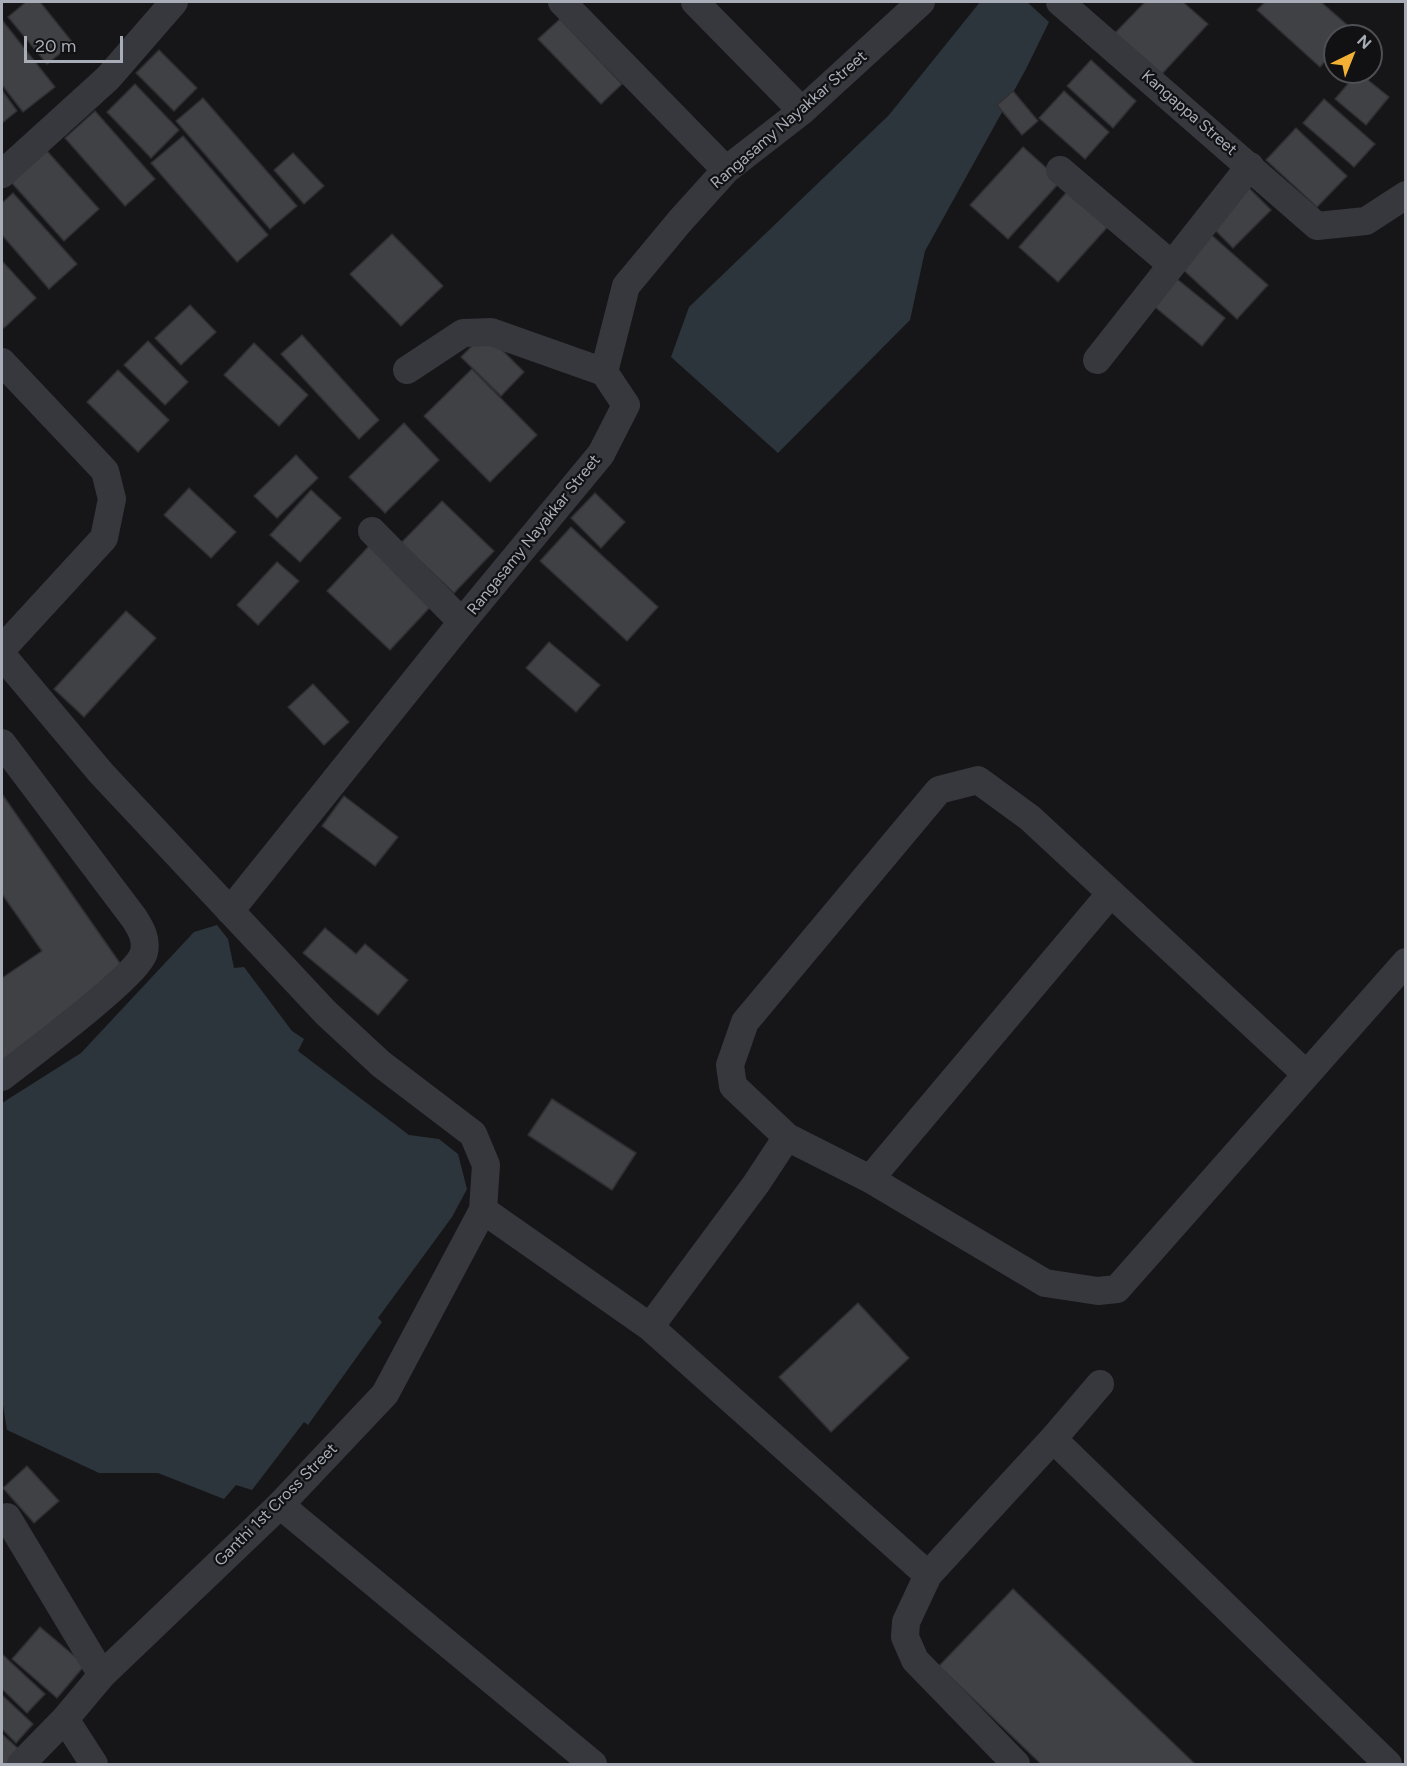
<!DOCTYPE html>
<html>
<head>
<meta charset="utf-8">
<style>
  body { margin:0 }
  #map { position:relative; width:1407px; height:1766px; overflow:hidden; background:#161618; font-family:Figtree,sans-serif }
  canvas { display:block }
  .frame { position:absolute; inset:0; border:3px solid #a8adb8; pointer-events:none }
  .north { position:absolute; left:1323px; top:24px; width:60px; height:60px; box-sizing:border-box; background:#111113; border:2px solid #4d4f55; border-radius:50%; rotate:43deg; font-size:16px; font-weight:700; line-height:24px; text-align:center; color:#a8adb8 }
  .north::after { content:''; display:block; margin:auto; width:21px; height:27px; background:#f2b134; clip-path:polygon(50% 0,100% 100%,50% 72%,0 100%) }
  .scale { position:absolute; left:24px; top:36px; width:99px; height:27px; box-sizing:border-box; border:3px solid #a8adb8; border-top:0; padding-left:8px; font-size:18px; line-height:21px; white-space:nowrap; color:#a8adb8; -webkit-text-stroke:4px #111113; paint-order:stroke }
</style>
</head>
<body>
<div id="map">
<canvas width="1407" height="1766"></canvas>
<div class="frame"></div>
<div class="north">N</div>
<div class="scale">20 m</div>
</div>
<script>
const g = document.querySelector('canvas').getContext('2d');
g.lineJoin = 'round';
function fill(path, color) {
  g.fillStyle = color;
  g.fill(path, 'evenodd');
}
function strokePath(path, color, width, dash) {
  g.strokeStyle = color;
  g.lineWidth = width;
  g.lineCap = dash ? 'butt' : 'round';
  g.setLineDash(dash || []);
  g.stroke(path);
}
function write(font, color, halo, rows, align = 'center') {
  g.font = font + ' Figtree,sans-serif';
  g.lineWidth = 4.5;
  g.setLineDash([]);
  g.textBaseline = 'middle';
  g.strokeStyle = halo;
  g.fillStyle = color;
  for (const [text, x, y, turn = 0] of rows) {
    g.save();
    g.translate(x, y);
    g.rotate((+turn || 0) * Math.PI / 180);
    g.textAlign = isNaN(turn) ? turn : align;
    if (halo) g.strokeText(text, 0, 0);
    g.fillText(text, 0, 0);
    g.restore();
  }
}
fill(new Path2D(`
  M980 2H1027L1049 22 1026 69 925 251 910 320 778 453 671 357 689 307 889 115Z
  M217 925 228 939 234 968 244 967 292 1031 304 1039 298 1051 409 1135 439 1139 458 1154 467 1189 452 1217 378 1318 382 1322 308 1425 304 1422 252 1490 236 1485 224 1499 158 1473H99L7 1430 2 1399V1103L81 1053 194 932Z`), '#2c353c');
const building = new Path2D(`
  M26 2H40L73 43 47 64 8 17Z
  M1145 2H1183L1208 24 1160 76 1114 34Z
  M1265 2H1321L1353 30 1347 36H1335V50L1320 67 1257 10Z
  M560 19 622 84 601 104 538 39Z
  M2 20 55 87 23 112 2 85Z
  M159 50 197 88 174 111 136 73Z
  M1091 60 1136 101 1113 128 1067 86Z
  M1358 72 1389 97 1366 125 1335 99Z
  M135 84 179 130 151 158 107 112Z
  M2 90 17 111 2 123Z
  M1013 91 1038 121 1022 135 997 105Z
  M1064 91 1109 132 1085 159 1039 118Z
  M203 98 297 206 270 229 176 121Z
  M1324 99 1375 144 1354 167 1303 123Z
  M95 111 155 179 125 206 65 138Z
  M1296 128 1347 176 1317 207 1266 160Z
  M183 136 268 235 237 262 151 163Z
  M1023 147 1061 181 1008 239 970 205Z
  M47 151 99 209 64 241 11 182Z
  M293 153 324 186 304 204 274 170Z
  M1072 186 1112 222 1058 282 1019 247Z
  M1248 187 1271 210 1233 248 1210 225Z
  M13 193 77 264 49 289 2 235V203Z
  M1208 232 1268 285 1237 319 1178 265Z
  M392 234 443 286 401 326 350 274Z
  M2 261 36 298 4 328 2 326Z
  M1177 279 1225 318 1202 346 1155 307Z
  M190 305 216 332 181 365 155 338Z
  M485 333 524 372 501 396 461 357Z
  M302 335 379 420 359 439 281 354Z
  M148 341 188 382 165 405 124 365Z
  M254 343 308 395 279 426 224 375Z
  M472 369 537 435 490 482 424 416Z
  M118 370 169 420 138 452 87 402Z
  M404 423 439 460 385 513 349 477Z
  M296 455 318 478 277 518 254 496Z
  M189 488 236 532 211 558 164 515Z
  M311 490 341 518 300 562 270 535Z
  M595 493 625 522 601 548 571 518Z
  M442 501 494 551 454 593 401 543Z
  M571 527 658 607 627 641 540 561Z
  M370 545 433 604 390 650 327 591Z
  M277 562 299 581 258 625 237 605Z
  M126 611 156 638 84 717 54 689Z
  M549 642 600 685 576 712 526 668Z
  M313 684 349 722 324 745 288 707Z
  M2 794 124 969 2 1061V978L42 951 2 894Z
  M344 796 398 837 375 866 322 826Z
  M325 928 356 954 365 944 408 980 378 1015 303 953Z
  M552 1099 636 1153 612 1190 528 1135Z
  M858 1303 909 1358 831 1432 779 1377Z
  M27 1466 59 1501 34 1523 3 1488Z
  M1013 1589 1195 1764H1041L939 1666Z
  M40 1627 85 1665 57 1698 12 1659Z
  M2 1654 45 1694 27 1713 2 1689Z
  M2 1695 33 1724 16 1743 2 1729Z
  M2 1734 22 1752 11 1764H2Z`);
fill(building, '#404145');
strokePath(building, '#303034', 1.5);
strokePath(new Path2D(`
  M562 2 726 170
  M695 2 802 111
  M1060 2 1317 226 1366 221 1406 195
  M1060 170 1172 265
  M2 174 108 78 174 2
  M1097 360 1250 166
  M2 362 105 471 112 499 104 538 2 649
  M407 370 463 333 491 332 604 372
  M372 531 462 622
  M2 655 101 773 326 1013 381 1064 473 1134 486 1165 483 1210 385 1394 280 1505 102 1675 65 1719 21 1764
  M2 743 134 918C141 929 147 939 144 952 139 975 26 1058 2 1077
  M230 911 462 622 601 454 626 405 604 372 626 286 680 221 726 170 802 111 921 2
  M787 1137 733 1086 730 1065 745 1022 939 790 978 780 1030 818 1306 1074
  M870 1179 1111 893
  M483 1210 650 1327 928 1575
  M650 1327 756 1184 787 1137 870 1179 1045 1283 1098 1291 1117 1289 1406 962
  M1053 1439 1388 1764
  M280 1505 593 1764
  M7 1517 102 1675
  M65 1719 94 1764
  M1016 1764 915 1660 905 1637 906 1622 928 1575 1053 1439 1100 1384`), '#37383d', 28);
write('16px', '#a8adb8', '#111113', [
  ["Kangappa Street",1189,113,41],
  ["Rangasamy Nayakkar Street",789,120,-41],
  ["Rangasamy Nayakkar Street",534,535,-51],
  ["Ganthi 1st Cross Street",276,1505,-45]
]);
</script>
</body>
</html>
